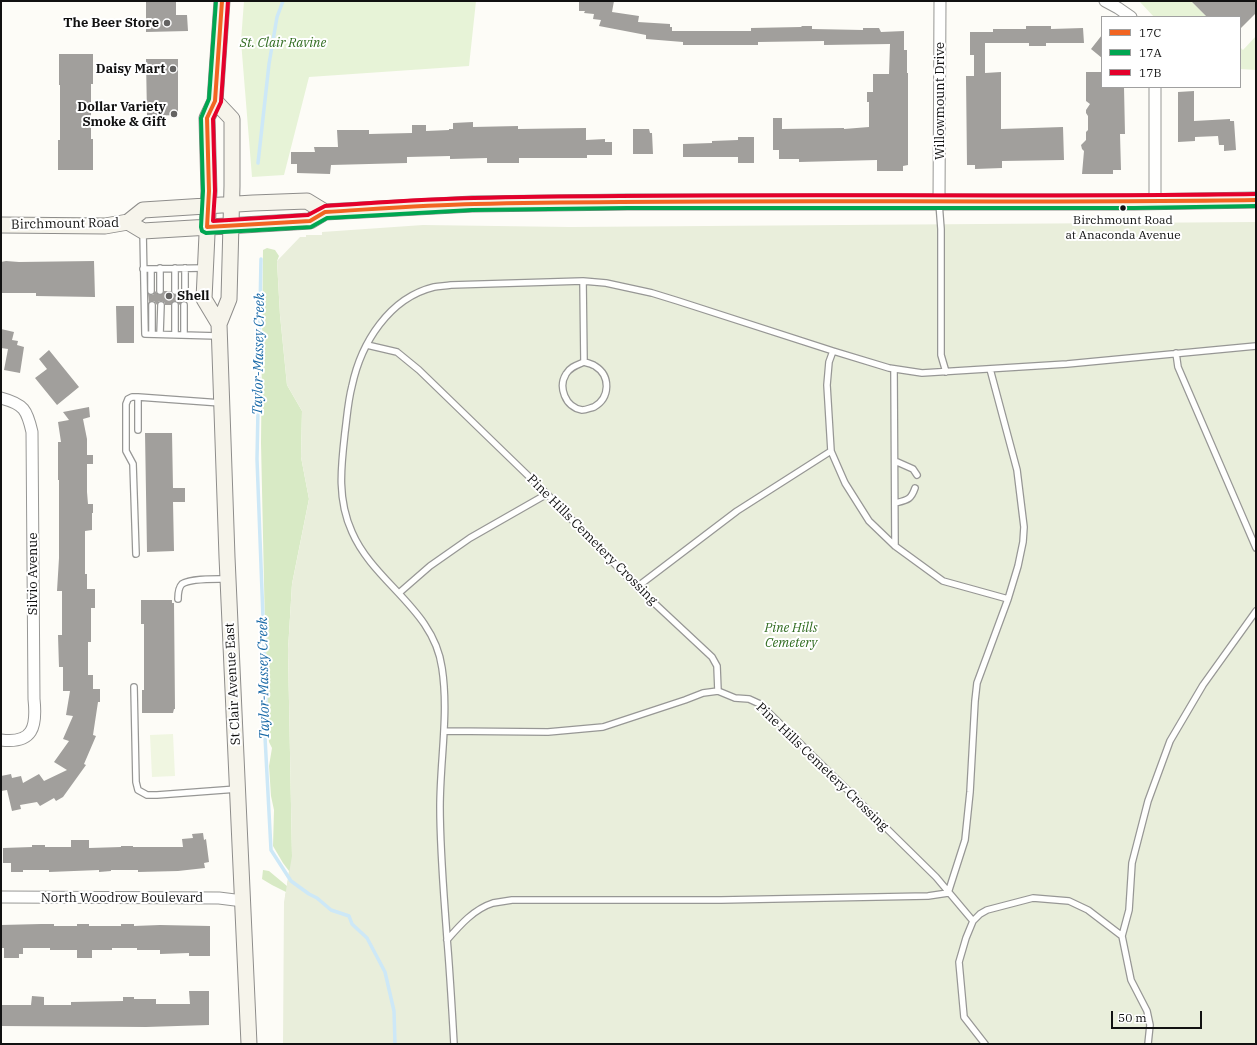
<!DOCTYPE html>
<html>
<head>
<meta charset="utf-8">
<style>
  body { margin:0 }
  #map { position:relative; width:1257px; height:1045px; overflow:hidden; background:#fdfcf7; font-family:"IBM Plex Serif",serif }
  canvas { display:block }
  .frame { position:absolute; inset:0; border:2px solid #111; pointer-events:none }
  .legend { position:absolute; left:1101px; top:16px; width:140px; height:72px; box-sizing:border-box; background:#fff; border:1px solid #a0a0a0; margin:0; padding:5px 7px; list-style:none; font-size:12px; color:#111 }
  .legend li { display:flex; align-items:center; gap:8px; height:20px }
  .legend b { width:20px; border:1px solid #a0a0a0 }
  .scale { position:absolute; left:1111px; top:1011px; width:91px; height:18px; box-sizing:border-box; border:2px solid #111; border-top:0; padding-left:5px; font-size:12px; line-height:14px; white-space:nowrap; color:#111; -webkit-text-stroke:3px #fff; paint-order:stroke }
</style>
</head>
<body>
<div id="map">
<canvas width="1257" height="1045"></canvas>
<div class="frame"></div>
<ul class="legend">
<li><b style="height:5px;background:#f26522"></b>17C</li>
<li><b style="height:5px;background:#00a651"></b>17A</li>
<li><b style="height:5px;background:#e4002b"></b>17B</li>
</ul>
<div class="scale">50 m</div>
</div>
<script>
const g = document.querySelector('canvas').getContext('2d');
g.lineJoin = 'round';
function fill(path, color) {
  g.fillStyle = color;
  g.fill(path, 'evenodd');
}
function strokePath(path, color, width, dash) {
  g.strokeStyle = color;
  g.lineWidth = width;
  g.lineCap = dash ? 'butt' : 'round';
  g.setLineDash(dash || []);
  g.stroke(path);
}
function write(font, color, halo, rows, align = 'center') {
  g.font = font + ' "IBM Plex Serif",serif';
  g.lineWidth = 4;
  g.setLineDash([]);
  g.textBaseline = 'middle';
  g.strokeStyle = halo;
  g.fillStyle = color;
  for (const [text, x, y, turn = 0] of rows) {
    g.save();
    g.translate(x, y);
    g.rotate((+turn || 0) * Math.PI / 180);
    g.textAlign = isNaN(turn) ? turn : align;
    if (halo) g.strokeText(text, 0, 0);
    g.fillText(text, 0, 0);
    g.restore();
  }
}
fill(new Path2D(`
  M244 1H476L469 66 309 77 284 175 252 177 241 41Z
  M1141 1H1191L1207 17H1154L1140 2Z
  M1256 36V70L1240 69V47L1243 50Z`), '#e7f3d7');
fill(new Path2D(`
  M267 248 275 250 279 256 277 261 280 315 287 385 302 411 301 457 309 499 292 584 288 650 292 856 297 862 285 898 286 892 272 885 262 879 263 870 269 871 287 886 289 871 283 863 273 846 274 810 271 796 269 766 272 748 269 742 267 723 268 690 265 629 261 443 263 250Z`), '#d8eac5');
fill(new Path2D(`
  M1256 222V1044H283L284 902 292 856 288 650 292 584 309 499 301 457 302 411 287 385 280 315 277 261 300 237H306V235H322V232L423 225 570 227Z`), '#e9eedb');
fill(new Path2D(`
  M173 734 175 776 152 777 150 735Z`), '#f0f6e1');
strokePath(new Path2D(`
  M258 163 269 64 277 17 283 1
  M261 259 257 459 266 698 265 737 271 850 291 881 309 894 317 898 331 910 349 916 352 924 367 938 385 972 394 1011 395 1044`), '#cde8f7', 3.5);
fill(new Path2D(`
  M146 1H176V15H187L188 31 146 32Z
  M579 1H614L612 12 639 16 638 22 670 24V27H672V31H751V28L801 27 802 26H812V29L863 30V28H879L881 32 904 31V50H907V73H908V165L903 166V171H877V160L799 162V159H779V150H773V118H782V129L844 128V129L869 127V102H867V92H873V74H889L890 44 824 45V41L758 42V45H683V42L646 39V35L599 26 601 20 593 19 594 14 584 13 585 11H579Z
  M1191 1H1256V13L1240 29V17H1207Z
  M1026 26H1051V29L1083 28 1084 43H1046V46H1029V43H985V73L1001 72V129L1063 127 1064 160 1002 161V168L975 169V165H967L966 76H974V55H970V32H993V29H1026Z
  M1102 35V58L1091 49Z
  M59 54H93V84H91V139H93V170H58V140H60V85H59Z
  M146 59H178V115L147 116Z
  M1086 72H1102V87H1124L1125 134H1120L1121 170H1113V174H1082L1084 151 1082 149 1081 145 1086 140V132L1088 130V116L1086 113V110L1090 104 1086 101Z
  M1194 91V121L1230 119V121H1234L1236 150 1224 151V145H1219L1218 136 1195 137V141L1178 142V92Z
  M473 122V127L518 126V129L586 128V140L605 139V142H612V155H587V158H519V163H487V158L450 159V156L407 157V163L331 165 330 174 297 173V164H291V152H315L314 147H338L337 130H369V134L412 133V125H426V131L449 130V129H453V123Z
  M633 129H649L650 133H652L653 154H633Z
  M738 137H754V163H738V157H683V144L712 143V141L738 140Z
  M6 261 19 262 94 261 95 297 36 296V293H1V262Z
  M155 291 158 294 160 295 163 293 164 291H171L173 294 175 295 181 291 182 293 185 295V301L182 302 180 305 175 301 173 302 171 305H165V303L162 301H159L157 305 154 301 149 302 148 294 153 295Z
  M116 306H134V343H117Z
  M1 329 14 332 12 340 18 341 17 345 24 347 20 373 4 370 8 349 1 348Z
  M49 350 79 387 57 405 35 378 47 369 39 359Z
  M89 407 90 417 83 419 87 439V455H93V464H87V492L88 504H93V513H92V530L85 531V574H87V589H95V608H91V642H88V675H93V689H100V702H98L93 735 96 736 84 764 86 765 63 797 56 801 54 798 40 806 37 802 20 805 21 809 12 811 7 790 1 791V776L11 774 12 778 21 776 23 783 39 774 44 781 67 770 54 762 69 741 63 739 73 716 66 715 70 691H63V667H59L58 635H62V591H57L59 558V480H58V442H61L58 422 69 420 63 412Z
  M145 433H172L173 488H185V502H173L174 551 147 552Z
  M141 600H172V603H174L175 709H174L173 713H142V690H144V624H141Z
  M203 833 204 840 206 839 209 862 204 863 205 868 178 871 138 872V870H111V871L99 872V870L49 872V870H23V872H11V863H3V848L32 847V845H45V847H71V840H89V848L121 847V846H133V847H183L182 839 193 838 192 834Z
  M41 924H54V926H77V924H89V926H121V924H134V926L160 925 210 926V956H189V953L160 954V950H137V948H112V950H92V958H77V950H50V948H23V954H19V958H4V948H1V925Z
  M189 991H209V1025L146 1027 1 1026V1005H31L32 996 44 997V1005H71V1002L123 1001V997H134V999H156V1004H190Z`), '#a19f9c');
const lane = new Path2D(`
  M939 203 941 229V355L946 372
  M143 231 145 334 218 336
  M160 268V291
  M143 269 205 268
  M151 269V291
  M583 281 584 362C588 363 592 364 595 366 611 376 610 398 594 407 590 408 586 410 582 410 565 407 558 387 566 374 570 367 577 365 584 362
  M175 291V268
  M185 291V268
  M152 305V334
  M184 305V335
  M160 334 161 305
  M175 334V305
  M367 345 397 352 419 370 547 494 637 587 712 657 717 666 718 691 735 698 749 699 760 704 936 877 973 921 980 914 987 910 1033 898 1069 901 1088 910 1122 936 1131 980 1147 1011 1150 1025 1148 1044
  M833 351 829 362 827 385 831 451 845 483 869 521 895 546 943 581 1008 599
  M1176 353 1178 367 1256 548
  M894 369 895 546
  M138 430V397L221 403
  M895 461 913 469 917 475
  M895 503C907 500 911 500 915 488
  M136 554 133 464 126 451V404L128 399 132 397H138
  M637 587 737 511 831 451
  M399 593 430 566 470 538 547 494
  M178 599C178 594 178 588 182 584 190 578 217 579 228 579
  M134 687 136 782 138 790 147 795H157L237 789
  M444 731 548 732 603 727 685 700 703 693 718 691
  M948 893 965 840 970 792 975 701 977 683 1008 599 1018 566 1023 542 1024 527 1017 470 990 369
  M973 921 966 938 959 962 964 1017 985 1044
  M1122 936 1129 910 1132 863 1148 801 1170 741 1203 685 1256 611
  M447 940C460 925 474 909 493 903 499 902 506 901 512 900H721L928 896 948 893
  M454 1044C452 1009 450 973 447 938 444 895 440 851 440 807 440 760 449 714 442 668 434 609 374 583 352 532 337 499 341 467 345 432 347 417 348 401 352 386 361 343 389 298 434 287 440 286 445 286 451 285L583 281 606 283 652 293 678 301 833 351 889 368 922 373 1067 364 1256 346`);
const street = new Path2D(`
  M1105 1 1118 8 1131 17
  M1155 201V87
  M939 202 940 1
  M1 398C24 404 27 410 32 432L34 699C37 727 33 744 1 740
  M1 897 219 898 243 901`);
const secondary = new Path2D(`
  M215 101 232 119V186L229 299 219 324 227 557 249 1044
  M128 222 143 231 310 221 325 212 472 204 627 202H1134L1256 200
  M1 225 105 226 128 222 143 210 253 203 307 201 325 212
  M219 324 204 299 209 191 207 118 215 101 222 1`);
strokePath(lane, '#979795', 8);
strokePath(street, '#979795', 13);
strokePath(secondary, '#8e8d8b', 17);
strokePath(lane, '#fffffe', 5.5);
strokePath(street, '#fffffe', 11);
strokePath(secondary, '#f6f4eb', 15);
strokePath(new Path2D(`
  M222 1 215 101 207 118 209 191 207 227 310 221 325 212C375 209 425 205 475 204 735 198 996 204 1256 200`), '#f26522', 4);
strokePath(new Path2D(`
  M216 1 209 99 201 118 203 191 201 227 202 231 206 233 311 227 327 218 472 210 627 208H1134L1256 206`), '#00a651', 4);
strokePath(new Path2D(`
  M228 1 221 102 213 119 215 191 213 221 308 215 325 206C374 203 424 199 474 198 735 192 995 198 1256 194`), '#e4002b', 4);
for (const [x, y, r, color] of [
  [167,23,4,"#646362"],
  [173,69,4,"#646362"],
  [174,114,4,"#646362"],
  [1123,208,3.5,"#111"],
  [169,296,4,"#646362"]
]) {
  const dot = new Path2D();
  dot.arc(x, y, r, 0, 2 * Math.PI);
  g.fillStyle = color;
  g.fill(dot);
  strokePath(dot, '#fff', 1.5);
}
write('12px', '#111', '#fff', [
  ["Birchmount Road",1123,221],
  ["at Anaconda Avenue",1123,236]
]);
write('bold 13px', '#111', '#fff', [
  ["The Beer Store",159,23],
  ["Daisy Mart",165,69],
  ["Dollar Variety",166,107],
  ["Smoke & Gift",166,122],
  ["Shell",177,296,"left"]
], 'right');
write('italic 13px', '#2f6b1f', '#fff', [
  ["St. Clair Ravine",283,43],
  ["Pine Hills",791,628],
  ["Cemetery",791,643]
]);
write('13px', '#111', '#fff', [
  ["Willowmount Drive",940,101,-90],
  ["Birchmount Road",65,224,-1],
  ["Pine Hills Cemetery Crossing",592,540,45],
  ["Silvio Avenue",33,574,-90],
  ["St Clair Avenue East",233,684,-93],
  ["Pine Hills Cemetery Crossing",822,767,44],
  ["North Woodrow Boulevard",122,898]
]);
write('italic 14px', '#1768a6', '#fff', [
  ["Taylor-Massey Creek",259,354,-89],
  ["Taylor-Massey Creek",264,678,-91]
]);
</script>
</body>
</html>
